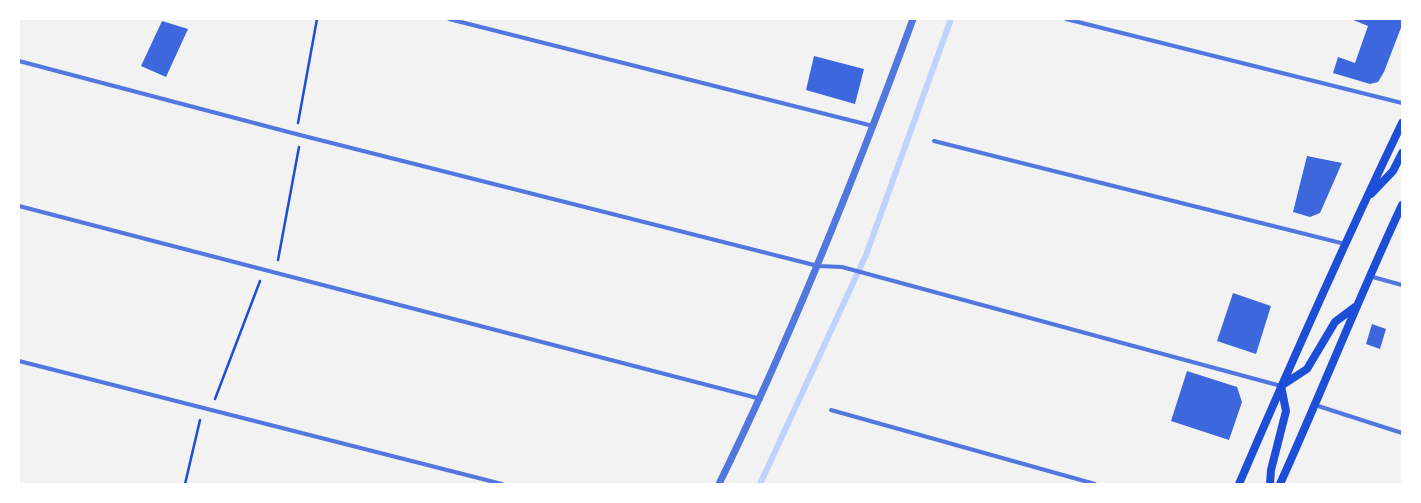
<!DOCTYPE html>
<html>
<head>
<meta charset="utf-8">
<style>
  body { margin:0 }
  #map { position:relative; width:1421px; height:503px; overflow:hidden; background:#f2f2f2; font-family:Overpass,sans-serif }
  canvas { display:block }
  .frame { position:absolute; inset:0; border:20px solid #fff; pointer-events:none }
</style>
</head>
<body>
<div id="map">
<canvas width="1421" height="503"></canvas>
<div class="frame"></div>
</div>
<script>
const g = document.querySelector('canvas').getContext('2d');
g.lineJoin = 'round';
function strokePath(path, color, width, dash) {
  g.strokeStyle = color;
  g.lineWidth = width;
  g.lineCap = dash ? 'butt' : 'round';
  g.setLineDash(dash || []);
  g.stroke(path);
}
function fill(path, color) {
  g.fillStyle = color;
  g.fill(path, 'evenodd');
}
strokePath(new Path2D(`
  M760 484 866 255 951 19`), '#bfd3fe', 6);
fill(new Path2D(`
  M1351 19H1402V25L1384 72 1378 82 1370 84 1333 73 1338 57 1355 63 1368 26Z
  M162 21 188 29 166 77 141 66Z
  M814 56 864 69 855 104 806 90Z
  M1307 156 1342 163 1320 213 1310 217 1293 212Z
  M1233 293 1271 306 1256 354 1217 341Z
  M1372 324 1386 329 1380 349 1366 344Z
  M1187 371 1237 387 1242 402 1229 440 1171 421Z`), '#3d67dc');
strokePath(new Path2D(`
  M298 123 317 19
  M278 260 299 147
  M215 399 260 281
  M185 484 200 420`), '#1d4ed8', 2.5);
strokePath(new Path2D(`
  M449 19 873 126
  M1066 19 1402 103
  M19 61 296 134 818 266 842 267 1281 386
  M934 141 1345 244
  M19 206 761 399
  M1369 276 1402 285
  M19 361 502 484
  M1315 405 1402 433
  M831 410 1095 484`), '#5277de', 4);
strokePath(new Path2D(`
  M719 484C793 333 855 177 913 19`), '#5277de', 7);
strokePath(new Path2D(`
  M1371 194 1393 171 1402 153
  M1239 484C1291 363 1345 242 1402 123
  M1270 484 1271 470 1286 411 1281 386 1307 369 1335 322 1355 307
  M1280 484C1322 391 1359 297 1402 205`), '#1d4ed8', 8);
</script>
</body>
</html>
